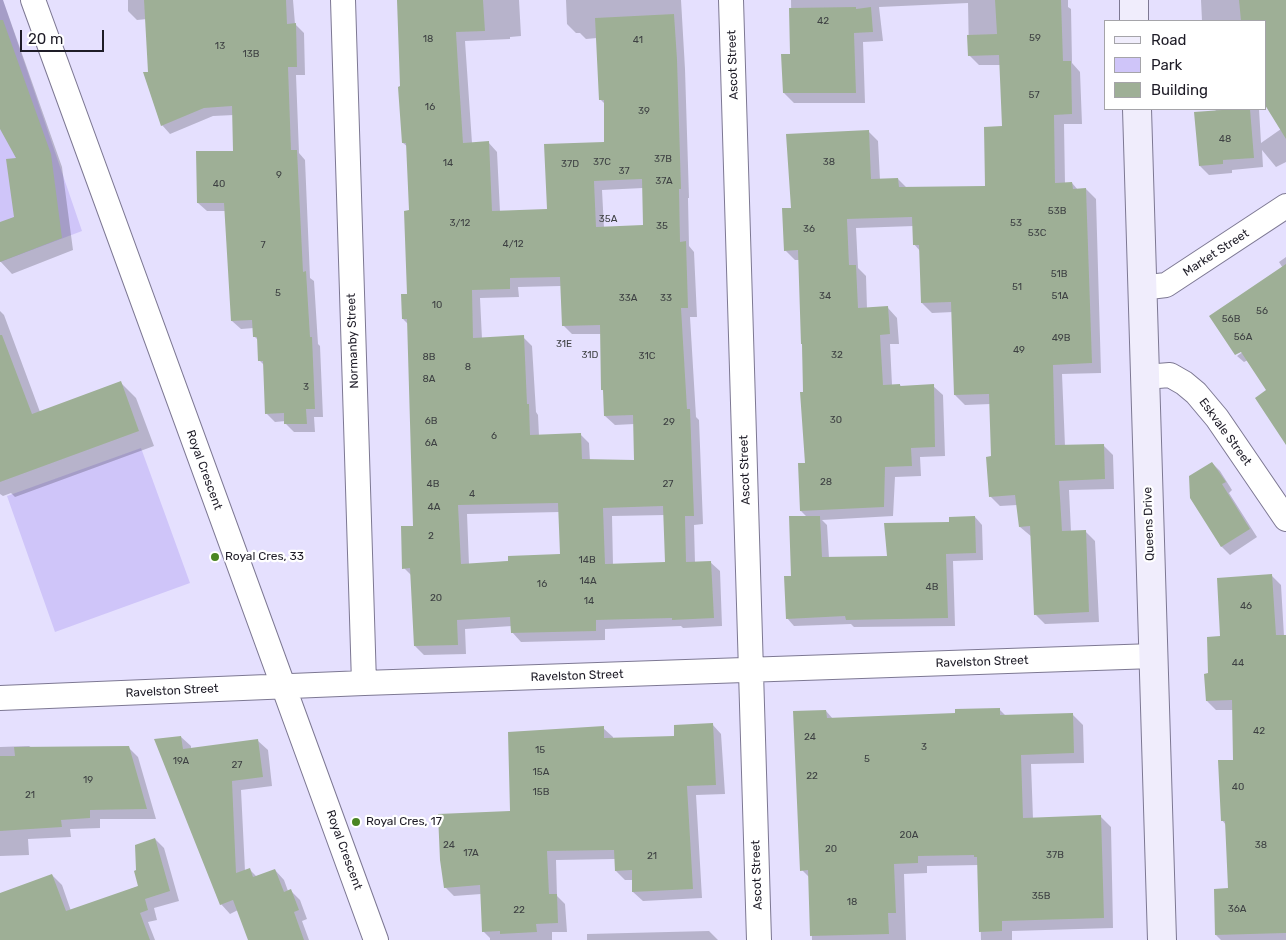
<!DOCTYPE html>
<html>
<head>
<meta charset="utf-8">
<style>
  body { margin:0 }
  #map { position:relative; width:1286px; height:940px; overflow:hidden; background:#e5e0fe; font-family:Rubik,sans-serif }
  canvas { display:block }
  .legend { position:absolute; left:1104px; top:20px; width:162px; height:90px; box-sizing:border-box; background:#fff; border:1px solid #a5a4a9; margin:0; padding:6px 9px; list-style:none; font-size:15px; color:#1e1c27 }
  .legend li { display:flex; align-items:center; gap:10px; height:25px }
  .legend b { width:25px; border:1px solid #a5a4a9 }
  .scale { position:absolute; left:20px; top:30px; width:84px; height:22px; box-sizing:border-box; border:2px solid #1e1c27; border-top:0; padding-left:6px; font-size:15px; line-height:18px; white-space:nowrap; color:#1e1c27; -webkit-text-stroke:4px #fff; paint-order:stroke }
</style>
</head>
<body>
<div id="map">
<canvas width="1286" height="940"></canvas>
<ul class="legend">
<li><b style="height:6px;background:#f0edfc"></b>Road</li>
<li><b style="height:14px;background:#cfc5f9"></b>Park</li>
<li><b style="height:14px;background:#9eaf96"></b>Building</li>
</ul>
<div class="scale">20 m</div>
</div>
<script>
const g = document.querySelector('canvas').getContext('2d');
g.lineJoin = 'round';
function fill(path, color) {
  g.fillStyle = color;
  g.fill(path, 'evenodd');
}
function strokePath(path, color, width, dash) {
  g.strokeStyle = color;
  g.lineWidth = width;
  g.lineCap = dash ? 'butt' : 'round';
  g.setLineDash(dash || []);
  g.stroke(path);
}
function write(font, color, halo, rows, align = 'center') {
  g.font = font + ' Rubik,sans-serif';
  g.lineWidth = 4.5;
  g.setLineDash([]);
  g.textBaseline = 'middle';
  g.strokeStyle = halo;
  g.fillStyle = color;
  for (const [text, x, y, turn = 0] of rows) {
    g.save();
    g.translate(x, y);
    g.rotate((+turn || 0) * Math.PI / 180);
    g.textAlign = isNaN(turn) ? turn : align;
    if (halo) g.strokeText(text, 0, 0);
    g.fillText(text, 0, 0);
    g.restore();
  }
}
fill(new Path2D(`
  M0 0H3L82 231 0 262Z
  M141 448 190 583 55 632 7 496Z`), '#cfc5f9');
fill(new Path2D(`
  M0 0H3L62 167 73 250 12 274 0 261V223L15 217 17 159 0 126Z
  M128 0H293L295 24 304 33 305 75H296L299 153 305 160 310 278 314 281 318 344 320 346 323 417H314L315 432H294L286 424V421L275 422 266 413 264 365 260 361 259 341 254 336V328L241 329 232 321 225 211H207L198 203 235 152 234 115 213 116 170 134 162 125 149 73 147 19 137 20 128 11Z
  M399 0H519L521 36 510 37V39L465 41 472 143 488 142 497 152 500 212 548 210 606 143 605 104 600 99 597 38 586 39 580 33H576L567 24 566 0H681L685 69 689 198H688L689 246 694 252 697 317H690L696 417 699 420 703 524 694 525 695 563 710 562 720 571 722 626 683 628 681 626 605 629V640L521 642 512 632V626L465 629 466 654 424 655 415 646 412 576 404 568 414 527 408 324 403 319 408 295 410 212 408 147 403 143ZM643 188 644 226 604 228 602 190ZM561 286 563 325 572 334H601L602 389 604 392 605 416 615 425 634 424 635 461H590L589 443 580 434 539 436 538 415 536 412 532 346 523 337 482 339 480 298 519 297 518 287ZM560 512 561 556 469 565 467 514ZM665 515 666 564 613 565 612 516Z
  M791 0H1068V7L1071 9 1072 63 1080 72 1082 124H1064L1065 184 1072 183 1078 190 1086 189 1096 199 1101 373 1062 374 1065 446 1103 445 1113 455 1114 489 1069 490 1071 532 1085 531 1095 541 1099 622 1045 624 1035 614 1032 537 1020 527 1017 505 1000 506 990 496 992 457 991 404 965 405 955 395 953 312 932 313 922 303 920 251 914 244V226L856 228 858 268 866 276 867 309 888 308 897 318 899 344H890L892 385H900L902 387 933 386 943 395 945 456 920 457 921 476 895 477 893 516 822 520 827 525 829 558 888 557 950 523 975 517 982 525 983 560 953 561 955 626 854 627 851 624 794 626 787 618 792 577 808 518 801 511 806 464 800 260H795L785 250 792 209 868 131 878 141 880 180 898 179 907 188 986 187 1003 128 1001 65H979L969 55 968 3 879 7 883 41 863 42 865 103H794L784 93 792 55Z
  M1201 0H1286V162L1276 167 1262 150 1263 167 1232 170V173L1209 175 1200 166 1216 109H1259L1261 143 1281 129 1265 103V21H1202Z
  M1286 257V273L1279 262Z
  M1286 301V443L1268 390 1248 360 1244 362 1237 356 1247 349Z
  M0 311 4 315 40 412 120 382 136 398 154 446 15 497 11 493 3 496 0 494Z
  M1212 463 1220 471 1232 490 1229 493 1257 537 1230 555 1222 547 1191 498Z
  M1272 576 1281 585 1284 636H1286V940H1221L1216 935 1230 889 1226 825 1222 820 1235 761 1234 710H1216L1207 701 1210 675 1221 637Z
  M999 709 1006 716 1072 714 1083 725 1084 763 1031 764 1033 819 1100 816 1111 827 1113 928 1012 931V940H981L979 865 927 866V873L904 874 906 940H812L810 878 802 870 826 711 833 719 956 715Z
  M712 724 721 734 725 794 696 795 702 898 643 901 633 892V880H625L616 871 615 859 556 860 557 896 565 904 567 932H552V940H490V938L483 931 481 894 454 896 445 887 512 812 603 728 613 737V739L676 737Z
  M181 737 191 746V749L258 741 268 750 272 786 241 790 245 871 249 869 257 877 275 870 284 880 288 891H291L300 900 307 919 302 921 309 940H249L238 910 230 914 221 904 156 740Z
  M29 746 32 748 128 747 138 757 156 819H100V828L70 829 71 837 28 839 29 855 0 856V747Z
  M155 839 164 848 179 901 154 908 157 920 148 922 155 940H4L0 929V894L52 875 62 885 71 911 139 886Z
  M709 931 718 940H587V934Z`), '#0003');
fill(new Path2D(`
  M144 0H286L287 24 296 23 297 67H288L291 150H297L303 272 306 271 310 337H312L315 409H306L307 424H284V413L265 414 263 361H258L257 337H253L252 320 231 321 224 203H197L196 151H233L232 106 204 108 161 126 143 72H148Z
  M397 0H483L485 31 456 32 458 66 463 143 489 141 492 211 547 209 544 144 604 142V100H599L595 18 674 14 677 59 681 189H679L680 242 686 241 688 308H681L687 409H690L694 516H685L686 562 711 561 714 618 672 620V618L596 620V631L511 633 510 617 457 620 458 645 414 646 410 568 402 569 401 526H413L407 319H402L401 294H407L404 211 409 210 406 143H402L398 87 400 86ZM642 179 643 225 596 227 594 181ZM560 277 562 326 600 325 601 390H603L604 416 633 415 634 460 582 459 581 433 530 435 529 404H527L524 335 473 338 472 290 510 289V278ZM558 503 560 554 508 556V561L461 564 458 505ZM663 506 665 562 605 564 603 508Z
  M995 0H1061L1063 61H1071L1072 114 1054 115 1055 183 1072 182 1073 189 1086 188 1092 363 1053 365 1055 445 1104 444 1105 479 1059 481 1062 531 1086 530 1089 612 1034 615 1030 526 1019 527 1015 495 989 497 986 457 991 456 989 394 954 395 951 302 921 303 919 245H913L912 217 847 219 849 265H856L858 308 888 306 890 334 880 335 883 385 900 384V386L934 384 935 447 911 448 912 466 885 467 884 507 800 511 798 463H805L800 392H803L802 344H801L798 250 784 251 782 208H791L786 134 869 130 871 179 898 178 899 187 985 186 984 127 1002 126 999 55 968 56 967 35 997 34Z
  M1239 0H1286V139L1265 105V21H1241Z
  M856 7V9L871 7 873 32 854 33 856 93H783L781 54H790L789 8Z
  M0 20H3L51 154 62 238 0 262V222L14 217 6 159 16 158 0 129Z
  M1236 109H1250L1254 158 1223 160V164L1199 166 1194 112Z
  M1286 264V445L1255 398 1266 390 1241 352 1235 355 1209 316Z
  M0 335H2L32 414 121 381 139 431 0 482Z
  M1212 462 1226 482 1222 484 1250 529 1221 547 1190 498 1189 476Z
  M789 516H820L822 557 887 556 884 523 949 522V517L975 516 976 553 946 554 948 618 846 620 845 616 786 619 784 576H791Z
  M1272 574 1276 635H1286V933L1215 935 1214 889 1228 888 1225 821H1221L1218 760H1233L1232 700 1206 701 1204 674 1208 673 1207 637 1220 636 1217 578Z
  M1000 708V715L1073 713 1074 753 1021 755 1023 818 1101 815 1104 918 1002 921V931L979 932 977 857H974V855L918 856V863L894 864 896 913H888L889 934 810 936 808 870 800 871 793 711 826 710 827 718 955 713V709Z
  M713 723 716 785 687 786 693 889 632 892V870L615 871 614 850 547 851 549 894H557L558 923 536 924 537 932 500 934V931L482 932 480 885 444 888 440 860 438 814 510 811 508 732 604 726V738L674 736V725Z
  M181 736 183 749 258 739 263 777 232 781 236 873 250 868 253 877 275 869 284 892 291 889 299 910 294 912 304 940H248L233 900 220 905 154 739Z
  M129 746 147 809 90 810V818L61 820 62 827 0 831V756H15L14 747Z
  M155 838 170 891 145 899 148 910 140 913 150 940H0V893L52 874 66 911 138 886 134 871 136 870 135 845Z`), '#9eaf96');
const street = new Path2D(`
  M33 0 376 940
  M343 0 364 683
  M731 0 759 940
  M1141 288 1166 285 1286 206
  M1145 377 1170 375 1184 383 1196 393 1217 418 1286 519
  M0 698 364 683 1154 656`);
const secondary = new Path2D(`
  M1134 0V21
  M1137 109 1162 940`);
strokePath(street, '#7d7893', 26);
strokePath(secondary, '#7d7893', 30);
strokePath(street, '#fff', 24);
strokePath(secondary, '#f0edfc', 28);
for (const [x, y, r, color] of [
  [215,557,5,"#4a8522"],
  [356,822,5,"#4a8522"]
]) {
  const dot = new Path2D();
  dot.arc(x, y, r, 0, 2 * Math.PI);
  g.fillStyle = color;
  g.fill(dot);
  strokePath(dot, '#fff', 2);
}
write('10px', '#3e4143', null, [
  ["42",823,21],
  ["59",1035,38],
  ["18",428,39],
  ["41",638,40],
  ["13",220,46],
  ["13B",251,54],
  ["57",1034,95],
  ["16",430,107],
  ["39",644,111],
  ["48",1225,139],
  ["37B",663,159],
  ["37C",602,162],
  ["38",829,162],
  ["14",448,163],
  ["37D",570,164],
  ["37",624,171],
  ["9",279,175],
  ["37A",664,181],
  ["40",219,184],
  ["53B",1057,211],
  ["35A",608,219],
  ["3/12",460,223],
  ["53",1016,223],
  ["35",662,226],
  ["36",809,229],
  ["53C",1037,233],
  ["4/12",513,244],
  ["7",263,245],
  ["51B",1059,274],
  ["51",1017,287],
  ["5",278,293],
  ["34",825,296],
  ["51A",1060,296],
  ["33A",628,298],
  ["33",666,298],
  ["10",437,305],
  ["56",1262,311],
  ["56B",1231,319],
  ["56A",1243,337],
  ["49B",1061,338],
  ["31E",564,344],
  ["49",1019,350],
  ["31D",590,355],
  ["32",837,355],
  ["31C",647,356],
  ["8B",429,357],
  ["8",468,367],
  ["8A",429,379],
  ["3",306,387],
  ["30",836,420],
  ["6B",431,421],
  ["29",669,422],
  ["6",494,436],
  ["6A",431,443],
  ["28",826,482],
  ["4B",433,484],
  ["27",668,484],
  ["4",472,494],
  ["4A",434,507],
  ["2",431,536],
  ["14B",587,560],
  ["14A",588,581],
  ["16",542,584],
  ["4B",932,587],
  ["20",436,598],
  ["14",589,601],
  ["46",1246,606],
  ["44",1238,663],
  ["42",1259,731],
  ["24",810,737],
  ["3",924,747],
  ["15",540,750],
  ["5",867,759],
  ["19A",181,761],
  ["27",237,765],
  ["15A",541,772],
  ["22",812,776],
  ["19",88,780],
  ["40",1238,787],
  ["15B",541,792],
  ["21",30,795],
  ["20A",909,835],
  ["24",449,845],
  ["38",1261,845],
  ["20",831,849],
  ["17A",471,853],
  ["37B",1055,855],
  ["21",652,856],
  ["35B",1041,896],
  ["18",852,902],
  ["36A",1237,909],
  ["22",519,910]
]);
write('12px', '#1e1c27', '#fff', [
  ["Ascot Street",733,65,-92],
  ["Market Street",1216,253,-33],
  ["Normanby Street",353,341,-92],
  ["Eskvale Street",1225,432,54],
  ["Royal Crescent",204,470,70],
  ["Ascot Street",745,470,-92],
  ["Queens Drive",1149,524,-92],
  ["Ravelston Street",982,662,-2],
  ["Ravelston Street",577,676,-2],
  ["Ravelston Street",172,691,-3],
  ["Royal Crescent",344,850,70],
  ["Ascot Street",757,875,-92]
]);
write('12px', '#1e1c27', '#fff', [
  ["Royal Cres, 33",225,557],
  ["Royal Cres, 17",366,822]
], 'left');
</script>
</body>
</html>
